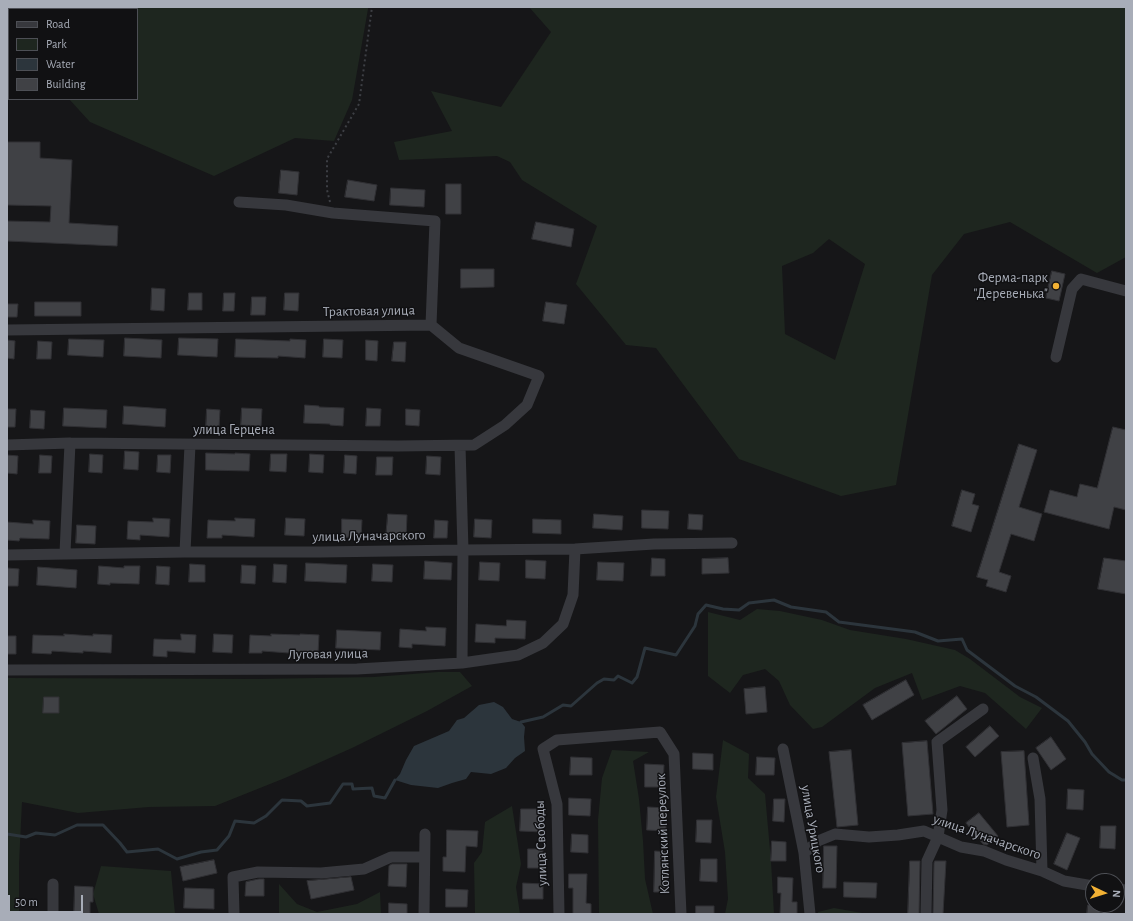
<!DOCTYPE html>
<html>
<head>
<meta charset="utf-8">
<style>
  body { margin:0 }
  #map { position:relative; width:1133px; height:921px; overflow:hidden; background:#161618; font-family:"Alegreya Sans",sans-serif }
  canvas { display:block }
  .frame { position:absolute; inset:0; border:8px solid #a8adb8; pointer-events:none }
  .legend { position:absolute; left:8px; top:8px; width:130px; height:92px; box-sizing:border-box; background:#111113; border:1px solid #4d4f55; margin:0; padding:5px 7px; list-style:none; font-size:12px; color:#a8adb8 }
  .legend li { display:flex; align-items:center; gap:8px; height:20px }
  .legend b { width:20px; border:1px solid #4d4f55 }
  .north { position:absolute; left:1085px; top:873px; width:40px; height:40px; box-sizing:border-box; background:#111113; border:1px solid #4d4f55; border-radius:50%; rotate:94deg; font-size:11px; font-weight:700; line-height:16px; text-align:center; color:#a8adb8 }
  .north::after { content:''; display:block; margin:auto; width:14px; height:18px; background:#f2b134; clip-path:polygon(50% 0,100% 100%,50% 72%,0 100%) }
  .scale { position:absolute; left:8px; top:895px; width:75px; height:18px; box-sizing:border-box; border:2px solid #a8adb8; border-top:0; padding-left:5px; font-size:12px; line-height:14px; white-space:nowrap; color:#a8adb8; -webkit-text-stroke:3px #111113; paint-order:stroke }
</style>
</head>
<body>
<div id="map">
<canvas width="1133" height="921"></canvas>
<div class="frame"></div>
<ul class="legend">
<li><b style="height:5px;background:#37383d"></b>Road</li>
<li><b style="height:11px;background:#1e261f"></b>Park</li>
<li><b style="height:11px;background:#2c353c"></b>Water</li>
<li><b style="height:11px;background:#404145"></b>Building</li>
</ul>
<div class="north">N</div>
<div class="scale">50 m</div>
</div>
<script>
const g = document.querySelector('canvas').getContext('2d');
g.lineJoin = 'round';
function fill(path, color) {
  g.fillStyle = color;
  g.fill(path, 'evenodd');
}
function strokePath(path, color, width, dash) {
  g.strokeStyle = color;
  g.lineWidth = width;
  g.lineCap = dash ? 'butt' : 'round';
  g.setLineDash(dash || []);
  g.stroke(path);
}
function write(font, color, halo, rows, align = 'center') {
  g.font = font + ' "Alegreya Sans",sans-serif';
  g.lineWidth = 3;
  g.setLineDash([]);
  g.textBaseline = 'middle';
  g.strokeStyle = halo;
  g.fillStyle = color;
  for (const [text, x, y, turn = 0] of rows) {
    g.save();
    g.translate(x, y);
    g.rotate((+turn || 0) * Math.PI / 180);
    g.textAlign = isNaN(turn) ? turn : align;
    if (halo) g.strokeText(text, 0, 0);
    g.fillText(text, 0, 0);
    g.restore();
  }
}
fill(new Path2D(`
  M7 7H368V9L352 100 334 141 295 138 214 176 90 122 69 99H137V9H9V33L7 31Z
  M529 7H1126V257L1097 273 1010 222 964 234 932 275 896 485 841 496 739 459 656 348 626 345 576 284 597 226 522 180 510 162 497 156 399 160 394 142 452 131 431 91 501 107 551 32ZM829 239 865 264 835 360 785 334 782 266 813 253Z
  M757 609 780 611 822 620 850 630 906 639 955 650 970 659 1020 697 1042 708 1026 729 985 693 960 686 922 700 912 673 875 688 822 727 813 729 790 705 779 681 765 669 743 675 730 693 708 676V612L740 620Z
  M438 672H460L472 686 427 711 352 748 285 778 215 806 149 807 78 813 22 802 19 864V914H7V678L257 679 374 677Z
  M723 740 749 754 748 778 765 794 771 861 774 914H725L728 899 725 852 716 797Z
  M612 750 649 752 633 761 639 799 643 841 645 879 653 914H599L598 820 602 778Z
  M512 806 521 864 516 887 520 914H475L474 863 482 852 485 822Z
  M101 866 171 871 175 914H99L93 894Z
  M279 884 297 904 317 912 357 904 380 892 381 914H279Z
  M834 908 868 914H818V912Z`), '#1e261f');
fill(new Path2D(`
  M494 702 503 707 512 719 521 722 525 727 524 737 525 751 515 758 506 768 491 774 471 772 466 779 452 783 438 788 411 785 395 780 400 774 406 760 414 746 449 731 457 720 464 718 479 705Z`), '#2c353c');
strokePath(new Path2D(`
  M521 722 543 717 563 705 571 706 597 683 604 679 614 680 618 676 632 683 637 677 645 648 676 655 695 626 698 614 706 605 723 609 739 610 749 603 774 600 791 607 826 612 839 622 915 632 938 641 962 639 967 650 1015 686 1036 697 1068 721 1085 742 1092 754 1109 772 1122 780H1126
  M7 834 26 837 36 833 55 835 77 825H103L120 843 127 852 158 849 177 859 201 852 217 850 229 836 235 821 254 823 266 816 282 800 301 801 307 806 330 803 343 784H352L353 789 372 788 374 796 385 798 395 780`), '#2c353c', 3);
const building = new Path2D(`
  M7 142H40V158L72 160 69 223 118 226 117 246 7 241V221L50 222 51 206 7 205Z
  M281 170 299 172 297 195 279 193Z
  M348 180 377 185 374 201 345 197Z
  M446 184H461V214H446Z
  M391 188 425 190 424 207 390 205Z
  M536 222 574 229 571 247 532 239Z
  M461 269H494V287L461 288Z
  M1052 271 1065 274 1059 301 1046 298Z
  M152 288 165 289 164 311 151 310Z
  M189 293H202V310H188Z
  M224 293H235L234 311H223Z
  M285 293H299L298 311 284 310Z
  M252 297H266L265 315H251Z
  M35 302H81V316H35Z
  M546 302 567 305 564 324 543 321Z
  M7 304H18L17 317H7Z
  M125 338 162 340 161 358 124 356Z
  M179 338 218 339 217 357 178 355Z
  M69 339 104 340 103 357 68 355Z
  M236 339 290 341V339L306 340 305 358 278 356V358L235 357Z
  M324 339 343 340 342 358 323 357Z
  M7 340 15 341 14 359 7 358Z
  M366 340 378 341 377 361 366 360Z
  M38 341 52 342 51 359H37Z
  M394 342H406L405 362 392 361Z
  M305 405 319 406V407L344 408 343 426 330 425V424L304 423Z
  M124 406 166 409 165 427 123 424Z
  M64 408 107 410 106 428 63 426Z
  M242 408 262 409 261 426 241 425Z
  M367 408 381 409 380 426H366Z
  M7 409H16L15 427H7Z
  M207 409 220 410 219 427H206Z
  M406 409 420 410 419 426 406 425Z
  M31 410 45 411 44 429 30 428Z
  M1113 427 1126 430V510L1114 507 1109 529 1044 512 1050 490 1077 497 1080 484 1097 488Z
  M1019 444 1037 450 1019 507 1042 514 1034 541 1011 534 999 572 1011 576 1006 592 986 586 988 580 977 577Z
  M125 451 139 452 138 470 124 469Z
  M206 453 235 454V453L250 454 249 471 206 470Z
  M90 454 103 455 102 473 89 472Z
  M271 454H287L286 472 270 471Z
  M310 454 324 455 323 473 309 472Z
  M7 455 18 456 17 474 7 473Z
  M40 455 52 456 51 473H39Z
  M158 455H171L170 473 157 472Z
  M345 455 357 456 356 474 344 473Z
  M427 456 441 457 440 475 426 474Z
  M377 457H393L392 475H376Z
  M962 490 975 494 972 504 979 506 971 532 952 526Z
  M642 510 669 511 668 529 642 528Z
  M388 514 407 515 406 539 386 538Z
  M594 514 623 516 622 530 593 528Z
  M689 514 703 515 702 530 688 529Z
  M153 518 170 519 169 537 140 535V540L127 539 128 521 153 522Z
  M235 518 255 519 254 537 222 535V538H207L208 520 235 521Z
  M286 518 305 519 304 536 285 535Z
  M342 519 362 520 361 538 342 537Z
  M475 519 492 520 491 538 474 537Z
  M533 519 561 520V534L533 533Z
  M33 520 50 521 49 539 20 538 19 541 7 540V522L33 524Z
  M435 520 448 521 447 538H434Z
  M77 525 96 526 95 544 76 543Z
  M652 558 665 559V576H651Z
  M728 558 729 573 702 574V559Z
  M1104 558 1126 561V594L1098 589Z
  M526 560 546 561 545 579 526 578Z
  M425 561 452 563 451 580 424 579Z
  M480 562 500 563 499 581 479 580Z
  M598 562 624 563 623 581 597 580Z
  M306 563 347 565 346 583 305 581Z
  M190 564 205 565V582H189Z
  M274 564 287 565 286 583 273 582Z
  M373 564 393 565 392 582 372 581Z
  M242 565 256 566 255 584 241 583Z
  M99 566 124 568V566H140L139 584 110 583V585L98 584Z
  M157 566 170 567 169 585 156 584Z
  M38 567 77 570 76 588 37 585Z
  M7 568 19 569 18 586H7Z
  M507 620 526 621 525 639 495 638V643L475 642 476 624 506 626Z
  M426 627 446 628 445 646 412 644V648L399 647 400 629 426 631Z
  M337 630 381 632 380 650 336 648Z
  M64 634 93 636V634L112 635 111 653 83 651V653L52 651 51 654 32 653 33 635 64 636Z
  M181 634 196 635 195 653 167 651V657L153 656 154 639 181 640Z
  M214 634 233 635 232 653 213 652Z
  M271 634 300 635V634L319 635 318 653 290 651 289 653 262 651V653H249L250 635 271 636Z
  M7 636H16V654H7Z
  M906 680 914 695 872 720 863 705Z
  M765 687 767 712 746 714 744 689Z
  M957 696 967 709 936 734 925 721Z
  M44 697H59V713H43Z
  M990 726 999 736 975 757 966 747Z
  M1051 737 1066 759 1051 770 1036 748Z
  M927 741 933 814 908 816 902 743Z
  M851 750 858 825 837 827 829 752Z
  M1024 751 1029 825 1007 827 1001 752Z
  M693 753 713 754V770L693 769Z
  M571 757 592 758V775H570Z
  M757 757 775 758 774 775H756Z
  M645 764 664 765 663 787H645Z
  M1068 789 1084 790 1083 810 1067 809Z
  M569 798 591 799 590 816 569 815Z
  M774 799H785L784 822 773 821Z
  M648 807 666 808V831L647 830Z
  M521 809H544L543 832 520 831Z
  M979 813 998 836 987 845 983 844 966 823Z
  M697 820H712L711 843 696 842Z
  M1101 826H1116L1115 849 1100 848Z
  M447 830 478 831 477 847 466 846 465 872 443 871V857H446Z
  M1067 833 1080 838 1067 870 1054 864Z
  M572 834 588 835V853L571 852Z
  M772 841 786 842V861H771Z
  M824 846H837L836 888H823Z
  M528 849H543L542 868H528Z
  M655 851 668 852 667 892H654Z
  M701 859H717V882L700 881Z
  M214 860 217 873 183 881 180 867Z
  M910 861H920L919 914H908Z
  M935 861H946L943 914H933L934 863Z
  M392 864H407L406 887 388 886 389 866Z
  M569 874H587L586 903 591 904V914H573V888H569Z
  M351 877 354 890 311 899 307 881Z
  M778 877 793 878 792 902H797V914H780L781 893H778Z
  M259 879H264V896H245L246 882Z
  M844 882 877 883 876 898 844 897Z
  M523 883 543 884V899H523Z
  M75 886 93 887V902H90V914H74Z
  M185 888 214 889V909L184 908Z
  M446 889 468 890 467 907H446Z
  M389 903 407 904V914H389Z
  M1088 905H1100V914H1087Z
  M696 906H714V914H696Z`);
fill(building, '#404145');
strokePath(building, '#303034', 1);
strokePath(new Path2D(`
  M330 202 327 190V159L359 104 372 7`), '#3d3f44', 2, [2, 3]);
strokePath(new Path2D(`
  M7 330 431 325 435 221 333 213 286 205 239 202
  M1056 357 1072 289 1081 279 1126 291
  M7 445 70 443 398 446 474 445 505 425 527 405 539 376 459 348 431 325
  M460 446 463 550 462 663
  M185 552 190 445
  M65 553 70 443
  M7 555 185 552H320L463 550 575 549 654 544 732 543
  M7 670 357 669 462 663 518 655 543 643 563 624 573 595 575 549
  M783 749 804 853 810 914
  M1033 758 1040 799 1042 871
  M804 853 818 841 835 834 869 837 898 835 924 831 961 847 984 851 1006 860 1042 871 1064 881 1093 886
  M1117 889 1126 890
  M53 914V884
  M234 914 233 877 258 872 321 873 364 869 391 857H424
  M424 914 425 834
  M559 914 557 804 543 749 557 740 660 732 674 754 681 914
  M926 914 927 861 938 837 942 810 937 742 983 709`), '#37383d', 11);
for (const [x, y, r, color] of [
  [1056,286,4,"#f2b134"]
]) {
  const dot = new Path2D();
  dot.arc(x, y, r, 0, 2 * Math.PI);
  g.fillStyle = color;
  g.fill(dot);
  strokePath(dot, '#111113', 1.5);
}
write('14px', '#a8adb8', '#111113', [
  ["Ферма-парк",1048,278],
  ["\"Деревенька\"",1048,294]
], 'right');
write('14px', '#a8adb8', '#111113', [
  ["Трактовая улица",369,311,-1],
  ["улица Герцена",234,430],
  ["улица Луначарского",369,536,-1],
  ["Луговая улица",328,654,-1],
  ["улица Урицкого",813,829,80],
  ["Котлянский переулок",663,834,-92],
  ["улица Луначарского",987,837,19],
  ["улица Свободы",541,843,-92]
]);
</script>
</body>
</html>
